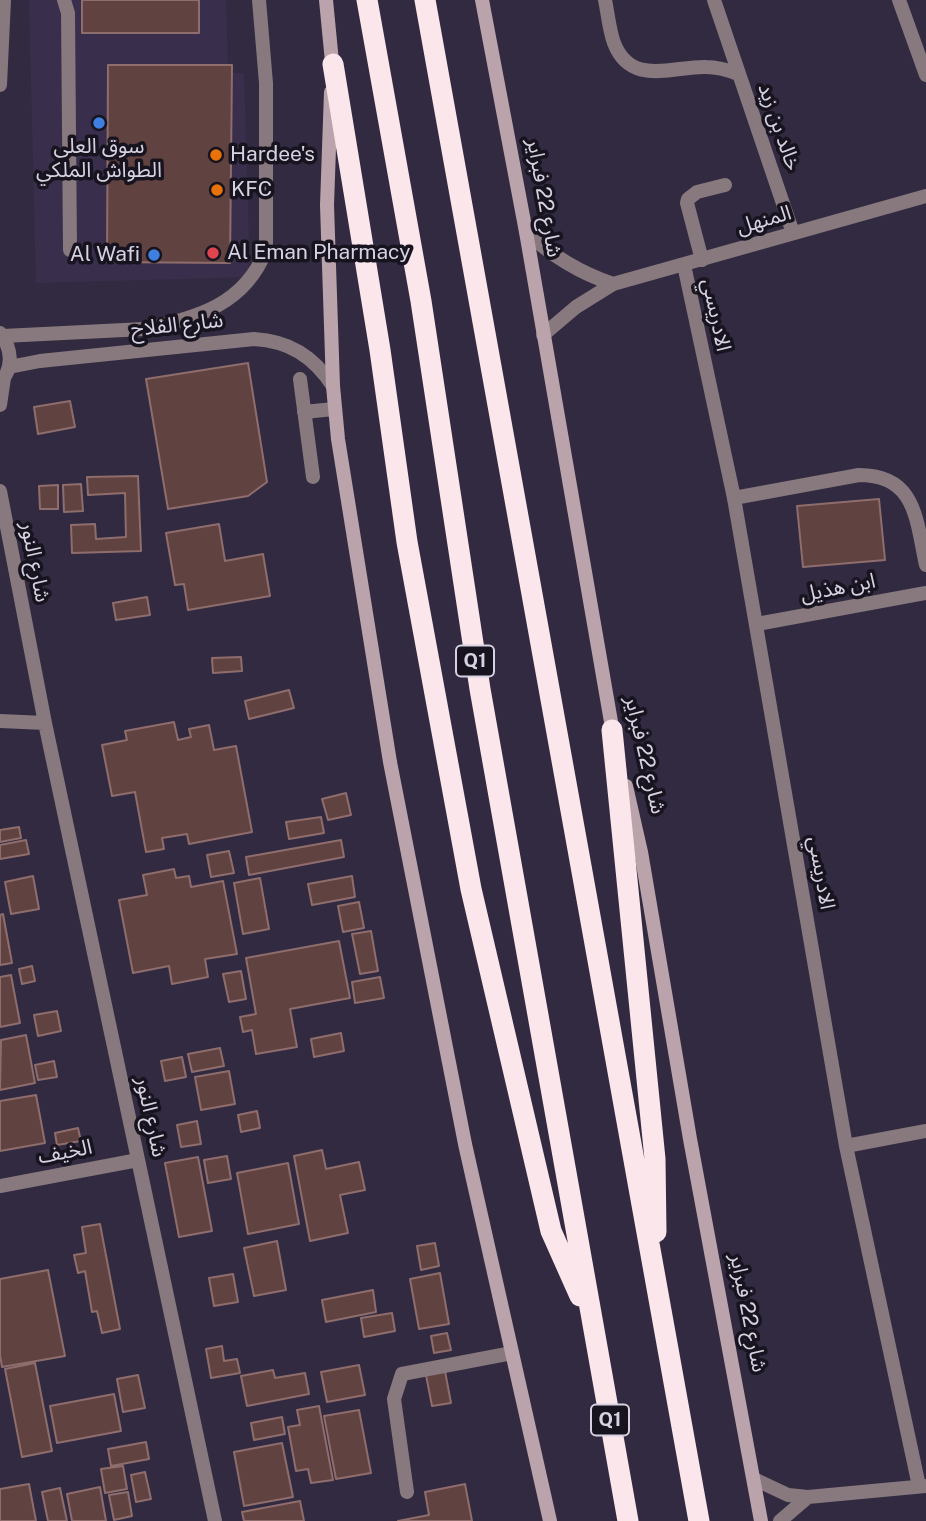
<!DOCTYPE html>
<html>
<head>
<meta charset="utf-8">
<style>
  body { margin:0 }
  canvas { display:block; background:#312a40 }
</style>
</head>
<body>
<canvas width="926" height="1521"></canvas>
<script>
const g = document.querySelector('canvas').getContext('2d');
g.lineJoin = 'round';
function fill(path, color) {
  g.fillStyle = color;
  g.fill(path, 'evenodd');
}
function strokePath(path, color, width, dash) {
  g.strokeStyle = color;
  g.lineWidth = width;
  g.lineCap = dash ? 'butt' : 'round';
  g.setLineDash(dash || []);
  g.stroke(path);
}
function write(font, color, halo, rows, align = 'center') {
  g.font = font + ' "Public Sans","Noto Sans Arabic",sans-serif';
  g.lineWidth = 7;
  g.setLineDash([]);
  g.textBaseline = 'middle';
  g.strokeStyle = halo;
  g.fillStyle = color;
  for (const [text, x, y, turn = 0] of rows) {
    g.save();
    g.translate(x, y);
    g.rotate((+turn || 0) * Math.PI / 180);
    g.textAlign = isNaN(turn) ? turn : align;
    if (halo) g.strokeText(text, 0, 0);
    g.fillText(text, 0, 0);
    g.restore();
  }
}
fill(new Path2D(`
  M29 0H226L228 73H244L250 277 36 283Z`), '#392f4c');
const building = new Path2D(`
  M82 0H199V33H82Z
  M108 65H232L230 263 107 262Z
  M248 363 267 482 248 496 168 509 146 379Z
  M70 401 75 427 38 434 34 407Z
  M138 476 141 551 72 553 71 525 95 524 96 539 126 537 125 493 88 495 87 477Z
  M81 484 83 511 64 512 63 485Z
  M58 485V509H40L39 486Z
  M879 499 885 560 803 567 797 506Z
  M219 524 225 561 263 554 270 596 188 610 184 584 175 585 166 533Z
  M147 597 150 615 116 620 113 603Z
  M241 657 242 671 213 673 212 658Z
  M289 690 294 708 249 719 245 701Z
  M174 722 178 740 191 737 189 729 209 725 214 750 236 746 252 832 189 844 187 834 162 838 164 849 146 852 135 792 112 796 102 745 127 740 125 731Z
  M346 793 351 815 328 820 322 799Z
  M321 817 324 833 289 839 286 822Z
  M19 827 21 838 0 842V830Z
  M26 840 29 854 0 859V845Z
  M341 840 344 857 249 875 246 857Z
  M229 851 234 873 211 877 207 855Z
  M174 869 176 878 189 876 191 887 223 881 237 954 205 959 208 977 172 984 169 966 133 973 119 900 147 895 143 875Z
  M33 876 39 909 11 914 5 882Z
  M352 876 355 897 312 905 308 884Z
  M260 878 269 929 243 934 234 883Z
  M359 902 364 928 343 932 338 906Z
  M3 914 12 963 0 965V915Z
  M371 931 378 971 360 974 352 934Z
  M339 941 350 998 290 1009 297 1047 256 1054 252 1030 243 1032 240 1017 256 1014 246 958Z
  M32 966 35 981 22 984 19 969Z
  M241 971 246 999 229 1002 223 974Z
  M11 975 20 1023 0 1027V977Z
  M380 977 384 998 355 1003 352 982Z
  M57 1011 61 1031 38 1036 34 1015Z
  M341 1033 344 1051 314 1057 311 1039Z
  M26 1035 35 1083 0 1090 1 1040Z
  M220 1048 224 1066 192 1072 188 1054Z
  M182 1057 186 1077 165 1081 161 1061Z
  M54 1061 57 1077 38 1080 35 1065Z
  M229 1071 235 1104 201 1110 195 1077Z
  M36 1095 45 1143 0 1151V1101Z
  M257 1111 260 1128 241 1132 238 1115Z
  M197 1121 201 1144 181 1147 177 1125Z
  M78 1128 81 1141 57 1145 55 1133Z
  M322 1150 326 1169 359 1162 365 1190 340 1195 348 1233 310 1241 294 1156Z
  M227 1156 231 1179 208 1183 204 1160Z
  M198 1157 212 1231 179 1237 165 1163Z
  M288 1163 299 1224 248 1234 237 1173Z
  M100 1224 120 1329 102 1333 97 1311 92 1312 85 1271 78 1273 74 1255 86 1253 82 1227Z
  M277 1241 286 1290 254 1296 244 1248Z
  M435 1243 439 1266 421 1270 417 1246Z
  M48 1270 65 1356 2 1367 0 1355V1279Z
  M440 1273 449 1324 419 1329 410 1279Z
  M233 1274 238 1302 214 1306 209 1278Z
  M373 1290 376 1312 326 1322 322 1300Z
  M392 1313 395 1331 364 1337 361 1318Z
  M447 1333 451 1350 434 1353 431 1336Z
  M222 1346 224 1361 237 1359 240 1373 211 1378 206 1349Z
  M35 1363 52 1451 22 1457 5 1369Z
  M359 1365 365 1395 327 1402 321 1372Z
  M273 1370 275 1378 305 1373 309 1394 247 1406 241 1376Z
  M445 1371 451 1403 432 1406 426 1375Z
  M138 1375 145 1408 123 1412 117 1379Z
  M114 1394 121 1431 57 1443 50 1406Z
  M319 1406 333 1480 311 1483 308 1469 296 1471 288 1427 300 1425 297 1410Z
  M359 1410 371 1473 336 1479 324 1416Z
  M282 1417 285 1434 254 1440 251 1423Z
  M146 1442 149 1459 111 1466 108 1449Z
  M282 1443 293 1497 244 1506 234 1452Z
  M123 1466 127 1489 105 1493 101 1469Z
  M145 1472 151 1499 136 1502 131 1475Z
  M29 1484 36 1521H0V1489Z
  M465 1484 472 1521H398L429 1515 425 1492Z
  M100 1487 106 1521H72L67 1494Z
  M60 1488 67 1521H48L42 1492Z
  M128 1492 132 1516 114 1520 109 1495Z
  M300 1501 304 1521H244L242 1512Z`);
fill(building, '#604241');
strokePath(building, '#8e6d6c', 2);
strokePath(new Path2D(`
  M64 0 68 13 70 250
  M702 260 687 203 688 199 697 192 725 185
  M3 336 144 329C198 318 245 304 266 250V83L259 0
  M300 379 313 477
  M304 412 334 409
  M734 498 859 475C917 475 916 521 926 565`), '#87797d', 14);
strokePath(new Path2D(`
  M605 0C608 14 609 29 614 43 631 87 673 66 706 67 717 67 728 70 738 74
  M714 0 793 233
  M899 0 926 75
  M0 85 4 0
  M526 232C552 256 580 273 613 284
  M684 265 734 498 846 1146 919 1486
  M0 333C12 348 14 368 0 383
  M543 335 576 307 613 284 926 196
  M9 367 40 361 254 339C289 341 313 356 333 386
  M0 405 4 378
  M0 491 45 723 215 1521
  M757 624 926 593
  M0 721 45 723
  M846 1146 926 1131
  M0 1186 138 1160
  M754 1479 788 1495 808 1497 926 1486
  M407 1492 394 1399 402 1374 512 1353
  M780 1521 808 1497`), '#87797d', 14);
strokePath(new Path2D(`
  M326 0 333 72
  M482 0 526 232 614 739
  M331 92 327 205 333 386 338 439 390 762 465 1144 550 1521
  M626 786 641 852 690 1139 761 1521`), '#baa3aa', 14);
strokePath(new Path2D(`
  M367 0 421 301 480 689 628 1521
  M425 0 699 1521
  M333 64 380 350 407 542 471 889 551 1231 580 1296
  M612 730 655 1159 656 1232`), '#fbe6ec', 21);
for (const [x, y, r, color] of [
  [99,123,7,"#3f7fe0"],
  [216,155,7,"#e8710a"],
  [217,190,7,"#e8710a"],
  [213,253,7,"#e0444e"],
  [154,255,7,"#3f7fe0"]
]) {
  const dot = new Path2D();
  dot.arc(x, y, r, 0, 2 * Math.PI);
  g.fillStyle = color;
  g.fill(dot);
  strokePath(dot, '#18141f', 2.5);
}
for (const [x, y, w] of [
  [475,661,38],
  [610,1420,38]
]) {
  const box = new Path2D();
  box.roundRect(x - w / 2, y - 15.5, w, 31, 5);
  g.fillStyle = '#18141f';
  g.fill(box);
  strokePath(box, '#d7d2e1', 2);
}
write('bold 19px', '#d7d2e1', null, [
  ["Q1",475,661],
  ["Q1",610,1420]
]);
write('21px', '#d7d2e1', '#18141f', [
  ["خالد بن زيد",779,127,71],
  ["شارع 22 فبراير",544,198,80],
  ["المنهل",764,220,-16],
  ["الادريسي",716,315,78],
  ["شارع الفلاح",177,325,-6],
  ["شارع النور",35,562,79],
  ["ابن هذيل",838,588,-11],
  ["شارع 22 فبراير",645,755,77],
  ["الادريسي",821,873,80],
  ["شارع النور",151,1117,78],
  ["الخيف",65,1152,-11],
  ["شارع 22 فبراير",748,1313,79]
]);
write('21px', '#d7d2e1', '#18141f', [
  ["سوق العلي",99,147,"center"],
  ["الطواش الملكي",99,171,"center"],
  ["Hardee's",230,155],
  ["KFC",231,190],
  ["Al Eman Pharmacy",227,253],
  ["Al Wafi",140,255,"right"]
], 'left');
</script>
</body>
</html>
